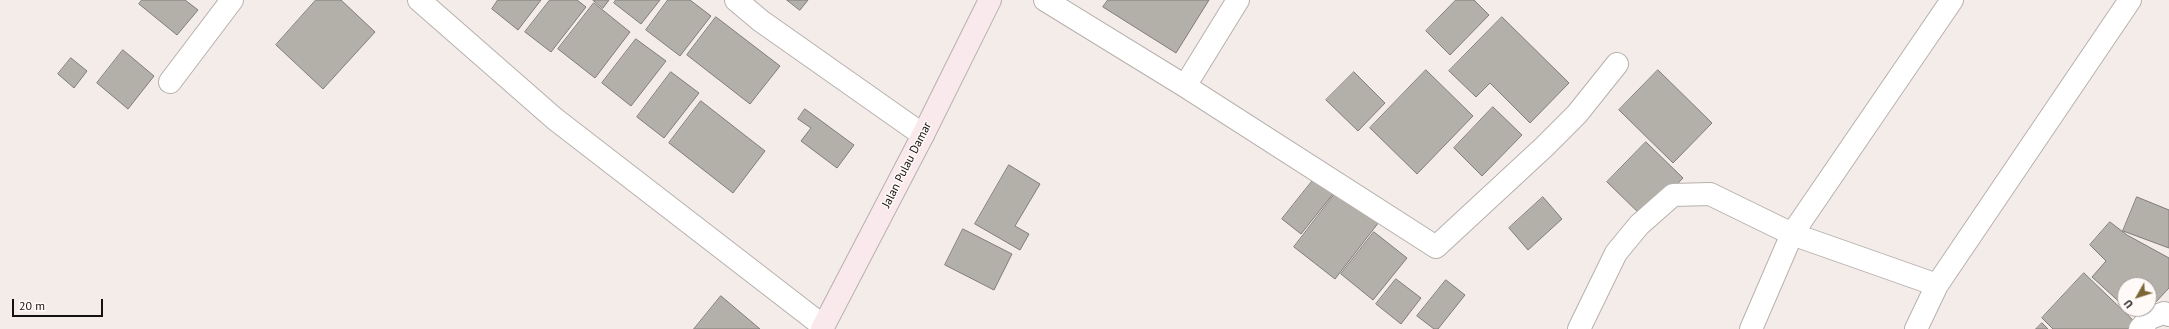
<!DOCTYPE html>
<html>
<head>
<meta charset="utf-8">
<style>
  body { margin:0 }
  #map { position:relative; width:2169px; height:329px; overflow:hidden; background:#f4ece9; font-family:"PT Sans",sans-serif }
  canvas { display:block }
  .north { position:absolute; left:2117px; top:277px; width:40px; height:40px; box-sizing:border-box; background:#fffaf8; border:1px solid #a19d9b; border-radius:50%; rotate:231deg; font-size:11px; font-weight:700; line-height:16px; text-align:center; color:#141110 }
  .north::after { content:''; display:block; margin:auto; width:14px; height:18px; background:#7c6535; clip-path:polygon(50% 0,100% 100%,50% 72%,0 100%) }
  .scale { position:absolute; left:12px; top:299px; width:91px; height:18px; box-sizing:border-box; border:2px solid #141110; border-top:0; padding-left:5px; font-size:12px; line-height:14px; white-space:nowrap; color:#141110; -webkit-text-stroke:3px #fffaf8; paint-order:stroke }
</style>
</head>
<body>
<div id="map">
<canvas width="2169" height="329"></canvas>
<div class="north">U</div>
<div class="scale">20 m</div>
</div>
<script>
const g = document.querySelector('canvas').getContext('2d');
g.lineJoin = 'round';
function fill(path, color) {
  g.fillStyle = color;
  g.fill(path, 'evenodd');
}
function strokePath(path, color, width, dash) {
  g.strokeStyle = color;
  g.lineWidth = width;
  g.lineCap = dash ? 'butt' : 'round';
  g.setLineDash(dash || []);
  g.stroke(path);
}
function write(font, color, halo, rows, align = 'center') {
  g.font = font + ' "PT Sans",sans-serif';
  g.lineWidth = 3;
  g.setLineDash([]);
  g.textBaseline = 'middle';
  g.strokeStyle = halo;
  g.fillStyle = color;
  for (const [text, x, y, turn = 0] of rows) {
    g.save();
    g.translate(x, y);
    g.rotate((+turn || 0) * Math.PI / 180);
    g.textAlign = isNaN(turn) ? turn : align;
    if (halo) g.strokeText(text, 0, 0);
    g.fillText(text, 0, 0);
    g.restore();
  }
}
const building = new Path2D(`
  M142 0H185L198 10 177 35 139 4Z
  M316 0H341L375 32 323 89 276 45Z
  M498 0H541L518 30 492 9Z
  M550 0H577L586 7 551 52 525 32Z
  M593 0H609L603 8Z
  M616 0H660L641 24 614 3Z
  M668 0H690L711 16 680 56 646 30Z
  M787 0H808L800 10Z
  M1108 0H1209L1176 53 1103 7Z
  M1456 0H1474L1489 15 1450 55 1426 31Z
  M594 3 630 32 595 78 558 49Z
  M716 17 780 66 750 104 687 55Z
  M1502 17 1569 83 1530 123 1490 83 1476 97 1449 71Z
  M636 39 666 61 631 106 602 83Z
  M123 50 154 76 128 109 97 83Z
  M71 58 87 71 74 88 58 74Z
  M1426 70 1473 116 1417 174 1370 128Z
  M1658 70 1712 123 1673 163 1619 110Z
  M671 72 699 93 664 138 637 117Z
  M1354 72 1385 103 1358 131 1326 100Z
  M701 101 765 151 733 193 669 143Z
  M1493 107 1522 135 1482 176 1454 148Z
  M805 109 854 145 837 168 801 141 811 128 798 119Z
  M1646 142 1683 178 1644 218 1607 182Z
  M1009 165 1040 184 1015 226 1029 234 1020 250 975 224Z
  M1314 179 1333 194 1301 234 1282 219Z
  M1338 190 1379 222 1335 279 1294 247Z
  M1543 197 1562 219 1528 250 1509 228Z
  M2137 197 2169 210V248L2123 231Z
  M2110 222 2127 235 2169 258V288L2139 320 2127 309H2149V285H2125V307L2092 277 2106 261 2090 245Z
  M963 229 1012 254 994 290 945 265Z
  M1374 232 1407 258 1373 300 1341 274Z
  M2084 273 2138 325 2134 329H2053L2042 318Z
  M1396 279 1421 298 1401 324 1376 304Z
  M1446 280 1465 295 1438 329H1434L1417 316Z
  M721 296 760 329H694Z
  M2042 323 2048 329H2036Z`);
fill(building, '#b3afa9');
strokePath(building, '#807c77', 1);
const street = new Path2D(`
  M419 0 555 119 823 326
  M736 0 761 21 923 135
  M1045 0 1185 86 1436 247 1544 147 1577 114 1617 64
  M170 82 232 0
  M1185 86 1238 0
  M1579 329 1616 253 1639 225 1673 195 1710 194 1792 234 1937 285
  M1751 329 1792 234 1952 0
  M1916 329 1937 285 2130 0
  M2140 329 2150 318 2164 313 2169 315`);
const secondary = new Path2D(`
  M822 329 923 135 990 0`);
strokePath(street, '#b7b0ad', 24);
strokePath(secondary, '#b7b0ad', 24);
strokePath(street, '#fff', 22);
strokePath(secondary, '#fae9ec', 22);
write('12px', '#141110', '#fffaf8', [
  ["Jalan Pulau Damar",907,165,-63]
]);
</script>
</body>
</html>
